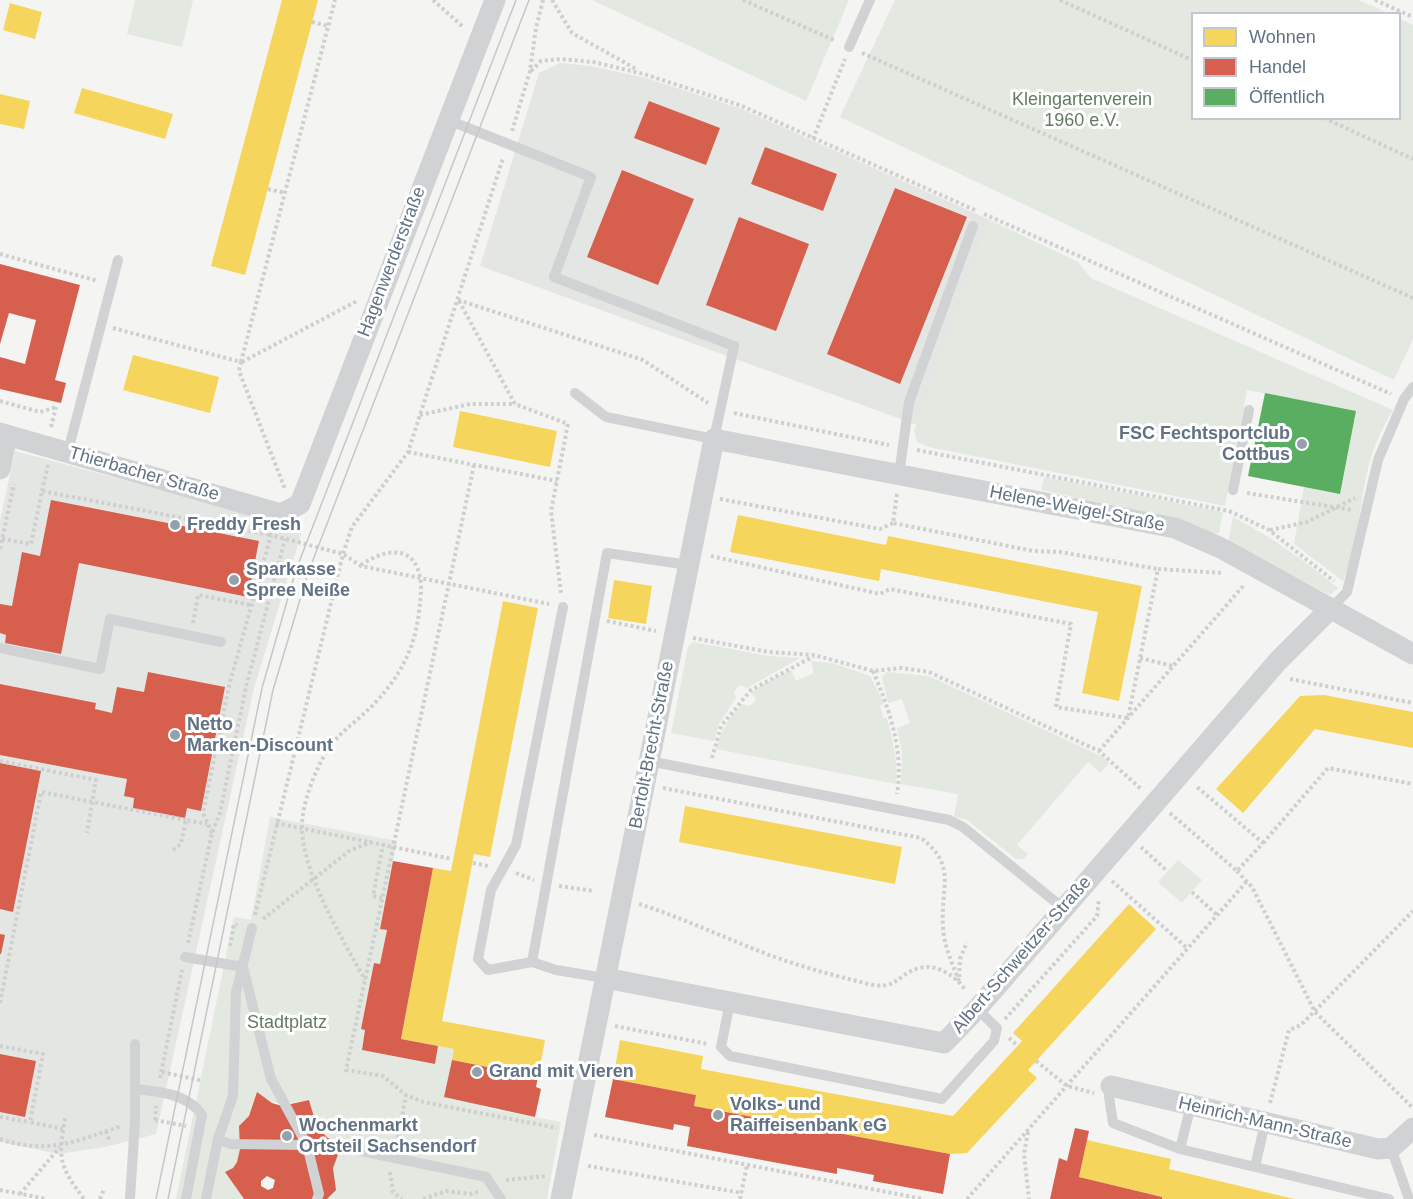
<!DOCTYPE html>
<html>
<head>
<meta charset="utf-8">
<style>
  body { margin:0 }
  #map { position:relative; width:1413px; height:1199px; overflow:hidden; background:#f4f4f2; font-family:Arial,sans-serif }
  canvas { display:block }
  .legend { position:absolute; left:1191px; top:12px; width:210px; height:108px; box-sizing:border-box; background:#fff; border:2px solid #c0c7ce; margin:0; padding:8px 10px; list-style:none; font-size:18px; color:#617285 }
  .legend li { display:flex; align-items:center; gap:12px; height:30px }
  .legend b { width:30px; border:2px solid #c0c7ce }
</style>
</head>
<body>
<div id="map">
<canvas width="1413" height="1199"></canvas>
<ul class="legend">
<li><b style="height:16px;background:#f6d55c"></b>Wohnen</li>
<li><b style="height:16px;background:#d6604d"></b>Handel</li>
<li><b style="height:16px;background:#5aae61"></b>Öffentlich</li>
</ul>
</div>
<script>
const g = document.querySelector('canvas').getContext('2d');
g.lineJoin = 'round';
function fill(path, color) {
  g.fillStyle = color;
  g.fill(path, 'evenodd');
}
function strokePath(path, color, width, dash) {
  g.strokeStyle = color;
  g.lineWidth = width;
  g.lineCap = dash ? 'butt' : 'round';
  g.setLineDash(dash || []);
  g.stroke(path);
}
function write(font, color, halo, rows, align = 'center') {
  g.font = font + ' Arial,sans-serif';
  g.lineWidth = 6;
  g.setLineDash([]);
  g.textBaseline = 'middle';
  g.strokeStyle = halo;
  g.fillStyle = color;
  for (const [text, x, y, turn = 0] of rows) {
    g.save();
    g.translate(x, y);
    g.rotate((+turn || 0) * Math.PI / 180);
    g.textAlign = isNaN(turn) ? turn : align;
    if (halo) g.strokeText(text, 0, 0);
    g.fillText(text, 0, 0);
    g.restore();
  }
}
fill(new Path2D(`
  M560 63 591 66 646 78 742 109 990 220 917 425 480 266 539 73Z
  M15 451 303 528 254 688 156 1134 105 1147 59 1154 0 1142V521Z`), '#e4e6e4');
fill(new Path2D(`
  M135 0H193L182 47 127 34Z
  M592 0H849L806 101Z
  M895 0H1358L1388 13 1192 14V118H1400V19L1413 25V339L1394 380 840 117Z
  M990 220 1078 262 1091 278 1393 410C1363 458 1365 493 1354 545 1352 557 1347 570 1343 581L1294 544 1304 487 1340 494 1356 411 1247 390 1225 506 929 447 917 442 914 431Z
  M1044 477 1223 512 1219 533H1215L1214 538 1120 507 1041 490Z
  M1233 517C1272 537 1305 561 1338 588L1330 595 1228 543Z
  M693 642 769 656 800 658 747 688 740 685 734 692 736 698 719 724 714 741 671 733 688 647Z
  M811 661 832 663 870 676 884 704 880 705 883 718H887C892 739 899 762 896 784L716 749C722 730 728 718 742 704L749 706 754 703 756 698 751 693 763 684 791 670 796 681 814 673Z
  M887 672 929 676 1103 757 1109 763 1100 773 1088 762 1017 845 1028 854 1023 859H1016L967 820 954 817 958 794 901 784 902 753 897 728 910 723 902 699 888 703 882 677Z
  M270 817 397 841 380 928 387 930 380 964H374L361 1029 365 1030 362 1050 434 1064 438 1046 454 1049 445 1097 482 1104V1107L561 1122 547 1199H327L336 1189 333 1168 342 1144C320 1135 315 1122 309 1100 288 1103 275 1109 257 1092L237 1162 233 1168 225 1172 244 1199H176L234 917 251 920Z
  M1178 860 1202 880 1182 903 1158 882Z`), '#e3e8e0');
fill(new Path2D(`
  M282 0H318L245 275 211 266Z
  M10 3 42 12 35 39 3 30Z
  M82 88 173 114 165 139 74 113Z
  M0 94 30 101 24 129 0 124Z
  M133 355 219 377 210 413 123 390Z
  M460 411 557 431 550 467 453 447Z
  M738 515 886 545 888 536 1142 586 1119 701 1082 693 1098 612 881 569 879 581 730 552Z
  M614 580 652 586 646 624 608 618Z
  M503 601 538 608 490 857 474 854 442 1021 545 1040 538 1077 452 1060 454 1049 401 1039 433 868 451 871Z
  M1324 695 1413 712V748L1315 729 1243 813 1216 789 1300 696Z
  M685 806 902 847 895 884 679 842Z
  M1129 904 1156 929 1028 1070 1037 1078 967 1153 950 1154 694 1106 696 1095 613 1079 620 1040 703 1056 701 1069 953 1116 1022 1041 1013 1033Z
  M1087 1140 1171 1159 1169 1169 1294 1199H1162V1197L1079 1177Z`), '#f6d55c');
fill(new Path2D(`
  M649 101 720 128 706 165 634 138Z
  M765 147 837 174 823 211 751 184Z
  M622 170 694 199 658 285 587 257Z
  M895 188 967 217 900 384 827 354Z
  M739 217 809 244 776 331 706 305Z
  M0 264 80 285 55 380 66 383 61 403 0 389V357L25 364 36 320 9 313 0 344Z
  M51 500 259 541 248 597 79 563 61 654 5 643 6 635 0 633V604L12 606 22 552 40 556Z
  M148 672 225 687 201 811 187 808 185 818 133 808 134 798 124 796 127 779 0 755V684L96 703 95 709 112 713 117 687 144 692Z
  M0 763 41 771 13 912 0 909Z
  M393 861 433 868 401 1039 438 1046 435 1064 362 1050 365 1030 361 1029 374 963 380 964 387 930 380 929Z
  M0 934 5 935 1 954H0Z
  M0 1054 36 1061 25 1117 0 1112Z
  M452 1060 538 1077 536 1087 541 1089 535 1117 444 1097Z
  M613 1079 696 1095 694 1106 950 1154 943 1194 873 1181 874 1175 837 1168V1174L687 1146 690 1127 674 1124 673 1130 605 1117Z
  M257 1092 272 1103 282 1106 309 1100 317 1127 328 1138 342 1144 333 1168 336 1190 327 1199H244L225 1172 233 1168 237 1162 240 1149 239 1126 249 1116ZM267 1176 275 1180 273 1188 268 1190 261 1186V1181Z
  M1075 1128 1089 1131 1079 1177 1162 1197V1199H1050L1059 1158 1067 1161Z`), '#d6604d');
fill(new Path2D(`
  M1265 393 1356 411 1340 494 1248 476Z`), '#5aae61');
strokePath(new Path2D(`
  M433 0 463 27
  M552 0 572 33 638 70
  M743 0 836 41
  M1060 0 1192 60
  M1375 0 1413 17
  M312 22 328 26
  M862 53 1413 298
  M531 71 541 61 561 59 593 62 644 74 742 106 977 211
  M1324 118 1413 159
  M512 131 530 71 536 28 543 0
  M813 139 845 59
  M268 189 285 193
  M984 214 1391 394
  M0 254 98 281
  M458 300 643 360 708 403
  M459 301 515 404 568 424 551 511 561 593
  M113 328 241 362 239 371 285 489
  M241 362 335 0
  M242 362 357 301
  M0 401 40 412 56 407
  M734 413 889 445
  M420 415 470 404H515
  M51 427 56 407
  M917 450 1229 511 1269 530 1334 581
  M408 452 557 481
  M474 465 346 1070 383 1076 406 1095 423 1102 557 1128
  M42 491 48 465
  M1247 493 1352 510
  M897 494 893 523 1033 551 1060 552 1158 569
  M720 499 880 529 893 523
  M1270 530 1307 522 1355 498
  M2 539 31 544 42 491 271 535V533
  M0 549 14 484
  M711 556 880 594 890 589 1071 624 1056 707 1128 718 1158 569 1223 573
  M361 565C373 557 389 549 404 554 417 559 421 575 421 588 419 637 408 667 375 703 359 720 340 731 327 751 315 770 301 806 302 829 304 877 342 938 365 980
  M607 621 656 631
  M193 623 198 595 251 605
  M693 638 769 652 814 655 873 671 902 668 929 672 1099 751 1141 789
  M1140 658 1173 666
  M873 671C890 711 904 751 897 794
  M1290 679 1413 703
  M1099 751 1245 584
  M712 758 721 726 751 690 814 656
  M0 761 96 780 87 833
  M663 788 921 838C958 866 940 888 943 927 944 946 952 963 959 981
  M1170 813 1237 871 1263 843 1196 786
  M276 823 452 859
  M212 833 203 813 229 686 271 535 343 554 361 566 549 604
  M1263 843 1328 768 1413 784
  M1141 847 1167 871
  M173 850 181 844 186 820 207 824
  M473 863 488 866
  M1237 871 1252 887 1315 1012 1412 1107
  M516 873 534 880
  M1112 881 1187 948
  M559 886 594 891
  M1192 892 1217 915
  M382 898 373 896 383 845
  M639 904C674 915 707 930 742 944 781 961 823 973 865 983 898 992 895 975 919 968 937 963 957 977 966 991
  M255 915 343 554 352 527 408 452 503 158
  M263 919 349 851 371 842
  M188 943 212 833 220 813 246 687 285 539
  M230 946 234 924 237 925
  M959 977 960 959 967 942
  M0 1003 41 792 186 820
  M1005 1019 1097 916 1099 899
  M615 1026 708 1044
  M1009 1038 1018 1046
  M0 1046 43 1054 30 1122 63 1129
  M1036 1061 1067 1086 1094 1093
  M162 1072 203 1081
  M160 1078 182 970
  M1270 1103 1289 1030 1301 1025 1413 911
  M0 1117 30 1122
  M65 1118C58 1160 59 1165 84 1199
  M155 1120 156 1106
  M155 1120 186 1126
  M106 1131 109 1140
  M1028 1132 1024 1154 1029 1199
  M594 1135 923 1199
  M0 1139C46 1155 78 1141 121 1126
  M397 1144 406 1095
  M588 1166 742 1193
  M390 1172 393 1192 402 1199
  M506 1180 546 1176
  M0 1190 47 1199
  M20 1194 60 1147
  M100 1199 104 1189
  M423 1199 446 1191 470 1194 478 1192
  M740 1199 747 1165
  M967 1199 1248 880`), '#cecfce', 4, [3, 3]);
strokePath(new Path2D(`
  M849 47 870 0
  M448 120 591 177 554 277 734 346 714 439 606 417 575 393
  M68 451 118 260
  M899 475 909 402 973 226
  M1233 490 1249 410
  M1330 609 1347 592 1378 460 1404 399 1413 387
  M0 648 100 669 110 619 221 642
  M649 761 949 820 963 827 1063 908
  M185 957 243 967
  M532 962 488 970 478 959 491 890 516 845 563 607
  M605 978 556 970 532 962 607 553 688 565
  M730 1002 721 1047 730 1056 942 1099 994 1041 997 1028 977 1009
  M1111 1086 1109 1097 1113 1123 1180 1149 1389 1199
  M135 1089C158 1091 188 1094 202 1115L186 1199
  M218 1139 230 1144 307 1145 271 1079 243 967
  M1391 1148 1409 1199
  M1180 1149 1191 1105
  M1255 1167 1265 1123
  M130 1199 135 1121V1044
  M206 1199 218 1139 233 1096 236 992 252 928
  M317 1199 319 1194 307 1145 347 1148 486 1177 501 1199`), '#d1d2d3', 10);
strokePath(new Path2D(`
  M0 433 281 514 300 504 495 0
  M0 469 7 435
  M605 978 944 1043 977 1009 1278 661 1330 609
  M1111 1086 1378 1149 1391 1148 1413 1128
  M561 1199 714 439 1175 528 1221 548 1413 654`), '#d1d2d3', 21);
strokePath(new Path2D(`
  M156 1199 262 688 296 570 516 0
  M168 1199 273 690 308 573 529 0`), '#c6c7c8', 1.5);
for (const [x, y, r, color] of [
  [1302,444,6,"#94a0ab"],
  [175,525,6,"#94a0ab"],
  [234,580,6,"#94a0ab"],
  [175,735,6,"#94a0ab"],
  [477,1072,6,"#94a0ab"],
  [718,1115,6,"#94a0ab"],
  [287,1136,6,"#94a0ab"]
]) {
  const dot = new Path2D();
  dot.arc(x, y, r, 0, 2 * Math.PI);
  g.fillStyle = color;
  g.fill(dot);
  strokePath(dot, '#fff', 2);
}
write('18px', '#637c60', '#fff', [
  ["Kleingartenverein",1082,100],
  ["1960 e.V.",1082,121],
  ["Stadtplatz",287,1023]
]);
write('18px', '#617285', '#fff', [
  ["Hagenwerderstraße",392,262,-69],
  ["Thierbacher Straße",144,474,16],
  ["Helene-Weigel-Straße",1077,509,11],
  ["Bertolt-Brecht-Straße",652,745,-79],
  ["Albert-Schweitzer-Straße",1022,955,-49],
  ["Heinrich-Mann-Straße",1265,1123,13]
]);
write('bold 18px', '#617285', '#fff', [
  ["FSC Fechtsportclub",1290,434,"right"],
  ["Cottbus",1290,455,"right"],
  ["Freddy Fresh",187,525],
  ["Sparkasse",246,570],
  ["Spree Neiße",246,591],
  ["Netto",187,725],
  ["Marken-Discount",187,746],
  ["Grand mit Vieren",489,1072],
  ["Volks- und",730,1105],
  ["Raiffeisenbank eG",730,1126],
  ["Wochenmarkt",299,1126],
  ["Ortsteil Sachsendorf",299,1147]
], 'left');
</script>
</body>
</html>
